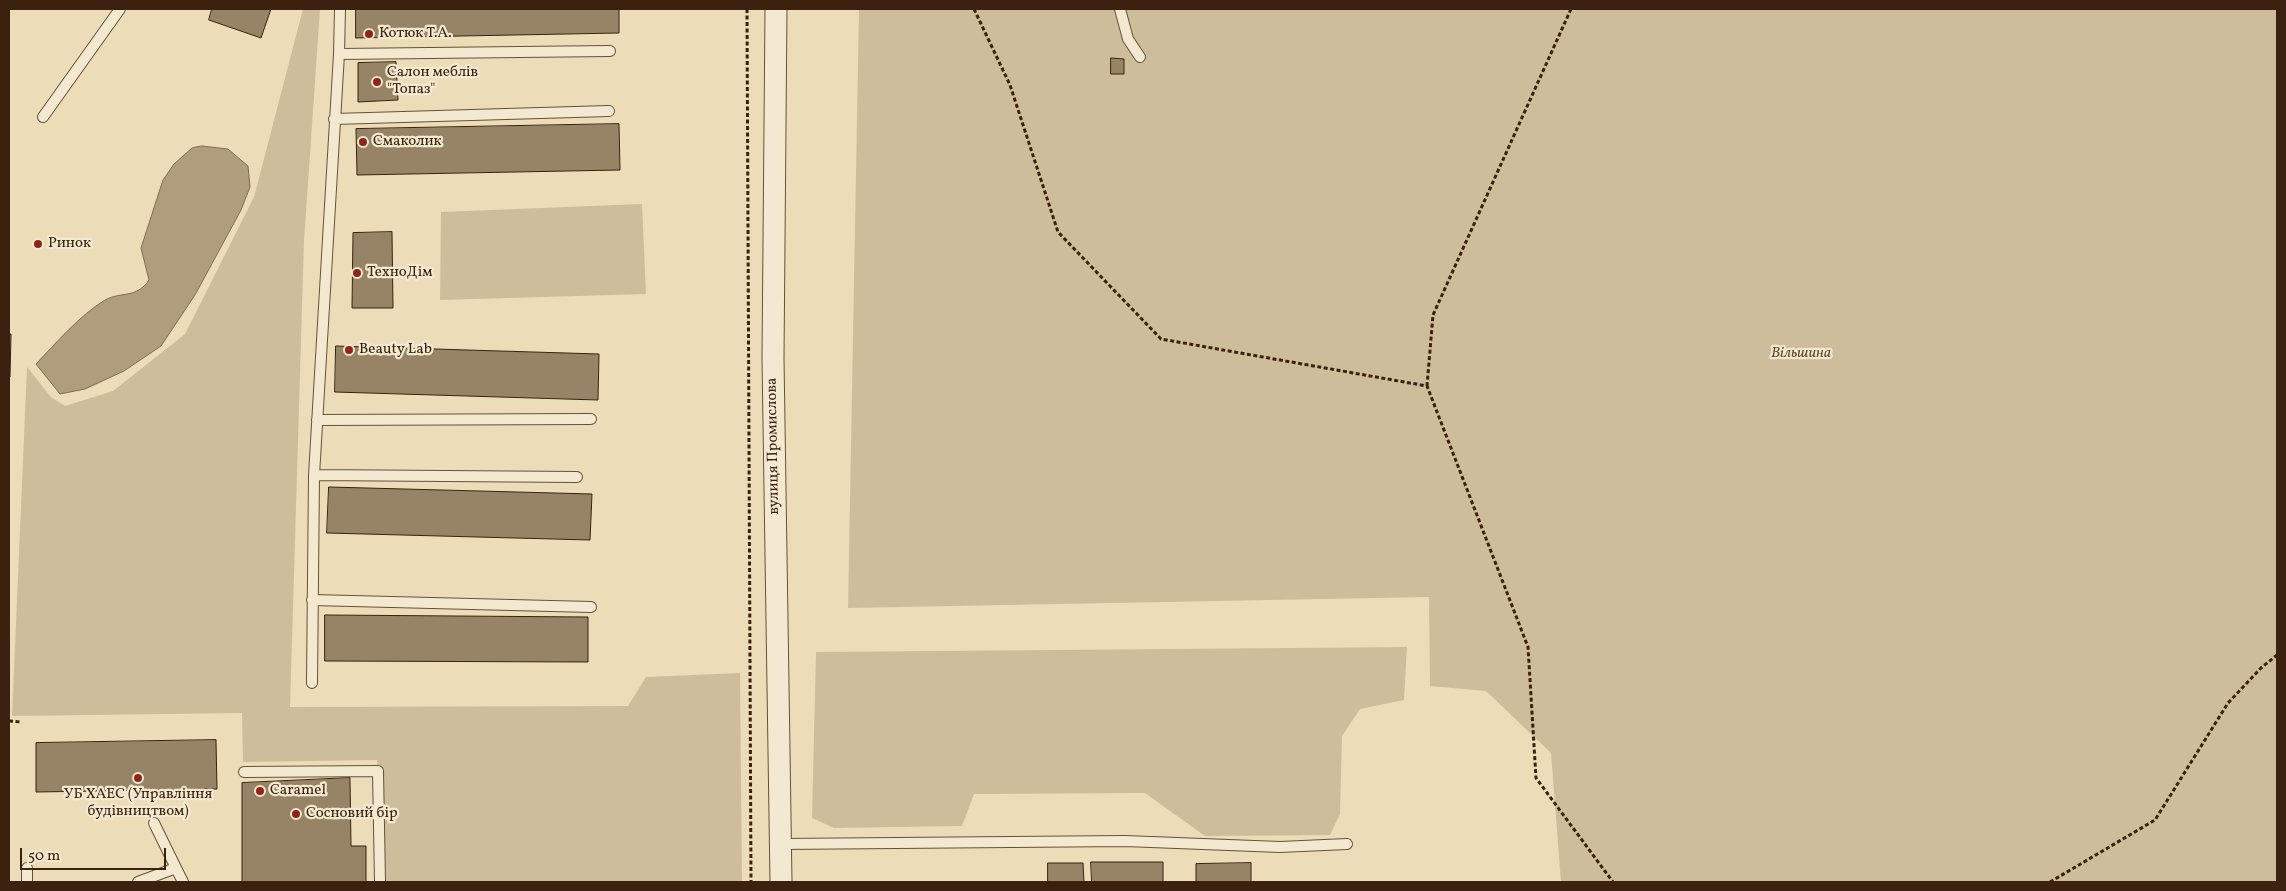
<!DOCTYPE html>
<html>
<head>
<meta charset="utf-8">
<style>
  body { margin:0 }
  #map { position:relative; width:2286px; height:891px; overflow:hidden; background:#ecddb8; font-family:Vollkorn,serif }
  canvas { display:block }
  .frame { position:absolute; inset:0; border:10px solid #3b210e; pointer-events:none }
  .scale { position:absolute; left:20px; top:848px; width:146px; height:22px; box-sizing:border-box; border:2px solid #3b210e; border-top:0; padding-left:6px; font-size:15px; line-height:18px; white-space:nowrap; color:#3b210e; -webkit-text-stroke:4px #f3e9d1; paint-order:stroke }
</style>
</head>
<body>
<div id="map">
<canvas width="2286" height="891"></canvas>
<div class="frame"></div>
<div class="scale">50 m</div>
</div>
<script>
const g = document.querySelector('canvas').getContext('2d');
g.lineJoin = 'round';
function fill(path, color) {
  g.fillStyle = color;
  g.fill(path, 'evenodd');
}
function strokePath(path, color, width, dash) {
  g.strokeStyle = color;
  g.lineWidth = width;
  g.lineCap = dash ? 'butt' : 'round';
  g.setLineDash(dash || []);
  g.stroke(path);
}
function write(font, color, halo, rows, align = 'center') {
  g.font = font + ' Vollkorn,serif';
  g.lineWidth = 4.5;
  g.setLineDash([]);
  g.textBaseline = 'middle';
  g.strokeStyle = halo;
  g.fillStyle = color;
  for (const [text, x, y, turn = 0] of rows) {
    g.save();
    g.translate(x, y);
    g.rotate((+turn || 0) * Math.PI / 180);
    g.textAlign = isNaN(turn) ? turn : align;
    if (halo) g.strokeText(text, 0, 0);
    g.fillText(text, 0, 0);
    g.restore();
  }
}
fill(new Path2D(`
  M303 9H320L304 241 290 707 628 706 646 677 740 673 742 882H386L377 760 243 762 242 713 12 716 27 367 51 397 65 406 113 391 185 334 254 197Z
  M859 9H2277V882H1561L1551 753 1486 691 1430 686 1429 597 848 608Z
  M642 204 646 294 440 300 441 212Z
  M1407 647 1404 700 1360 709 1342 736 1340 814 1330 835 1205 836 1145 793 974 794 962 826 834 828 812 818 816 652Z`), '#cebd9b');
const water = new Path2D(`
  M202 146 228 149 248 166 250 187 241 210 195 295 161 346 124 371 85 389 60 394 36 364C56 343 80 315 105 300 122 291 136 299 149 280L141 248 163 180 174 164 192 148Z`);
fill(water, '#b09d7e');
strokePath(water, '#816b51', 1);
const building = new Path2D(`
  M212 9H271L261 38 209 20Z
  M356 9H619V33L356 38Z
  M1111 58 1124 59V74H1111Z
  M396 62 398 100 358 102V63Z
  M619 124 620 170 357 175 356 129Z
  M392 232 393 308H352L353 233Z
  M9 334H11L10 377H9Z
  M336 346 599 354 598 400 335 392Z
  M329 487 592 494 590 540 327 533Z
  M325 615 588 617V662L325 661Z
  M216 740 217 789 36 792V743Z
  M350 778 351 846H366V882H242V783Z
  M1091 862H1163V882H1092Z
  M1048 863H1083L1084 882H1048Z
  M1251 863V882H1196V864Z`);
fill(building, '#978366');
strokePath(building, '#3b210e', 1);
const service = new Path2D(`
  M340 9 339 54 610 51
  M1120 9 1128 39 1140 57
  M43 117 120 9
  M334 119 609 111
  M317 420 591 419
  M314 475 577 477
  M312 600 591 607
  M312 683 314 475 339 54
  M244 772 378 771 380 882
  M154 823 176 868
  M781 844 1125 841 1280 847 1347 844
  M27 868V882
  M138 882 176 868 183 882`);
const minor = new Path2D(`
  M776 9 773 358 781 882`);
strokePath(service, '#675038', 12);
strokePath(minor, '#675038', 23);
strokePath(new Path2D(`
  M747 9 751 882
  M974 9 1010 85 1058 232 1161 339 1427 386 1528 647 1536 778 1613 882
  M1427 386 1433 315 1571 9
  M9 721 21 722
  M2050 882 2155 820 2228 703 2261 668 2277 655`), '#3b210e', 3, [4, 2.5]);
strokePath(service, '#f3e9d1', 10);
strokePath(minor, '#f3e9d1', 21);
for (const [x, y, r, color] of [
  [369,34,5,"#8f2418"],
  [377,82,5,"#8f2418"],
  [363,142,5,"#8f2418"],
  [38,244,5,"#8f2418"],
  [357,273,5,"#8f2418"],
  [349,350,5,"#8f2418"],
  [138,778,5,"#8f2418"],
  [260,791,5,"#8f2418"],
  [296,814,5,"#8f2418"]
]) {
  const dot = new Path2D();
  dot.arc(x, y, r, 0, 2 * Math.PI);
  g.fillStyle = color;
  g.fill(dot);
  strokePath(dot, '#f3e9d1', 2);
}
write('15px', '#3b210e', '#f3e9d1', [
  ["Котюк Т.А.",379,34],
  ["Салон меблів",387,73],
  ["\"Топаз\"",387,90],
  ["Смаколик",373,142],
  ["Ринок",48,244],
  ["ТехноДім",367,273],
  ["Beauty Lab",359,350],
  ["Caramel",270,791],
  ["УБ ХАЕС (Управління",138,795,"center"],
  ["будівництвом)",138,812,"center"],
  ["Сосновий бір",306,814]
], 'left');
write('italic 15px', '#604831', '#f3e9d1', [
  ["Вільшина",1801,354]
]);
write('15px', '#3b210e', '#f3e9d1', [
  ["вулиця Промислова",774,446,-91]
]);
</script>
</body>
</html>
